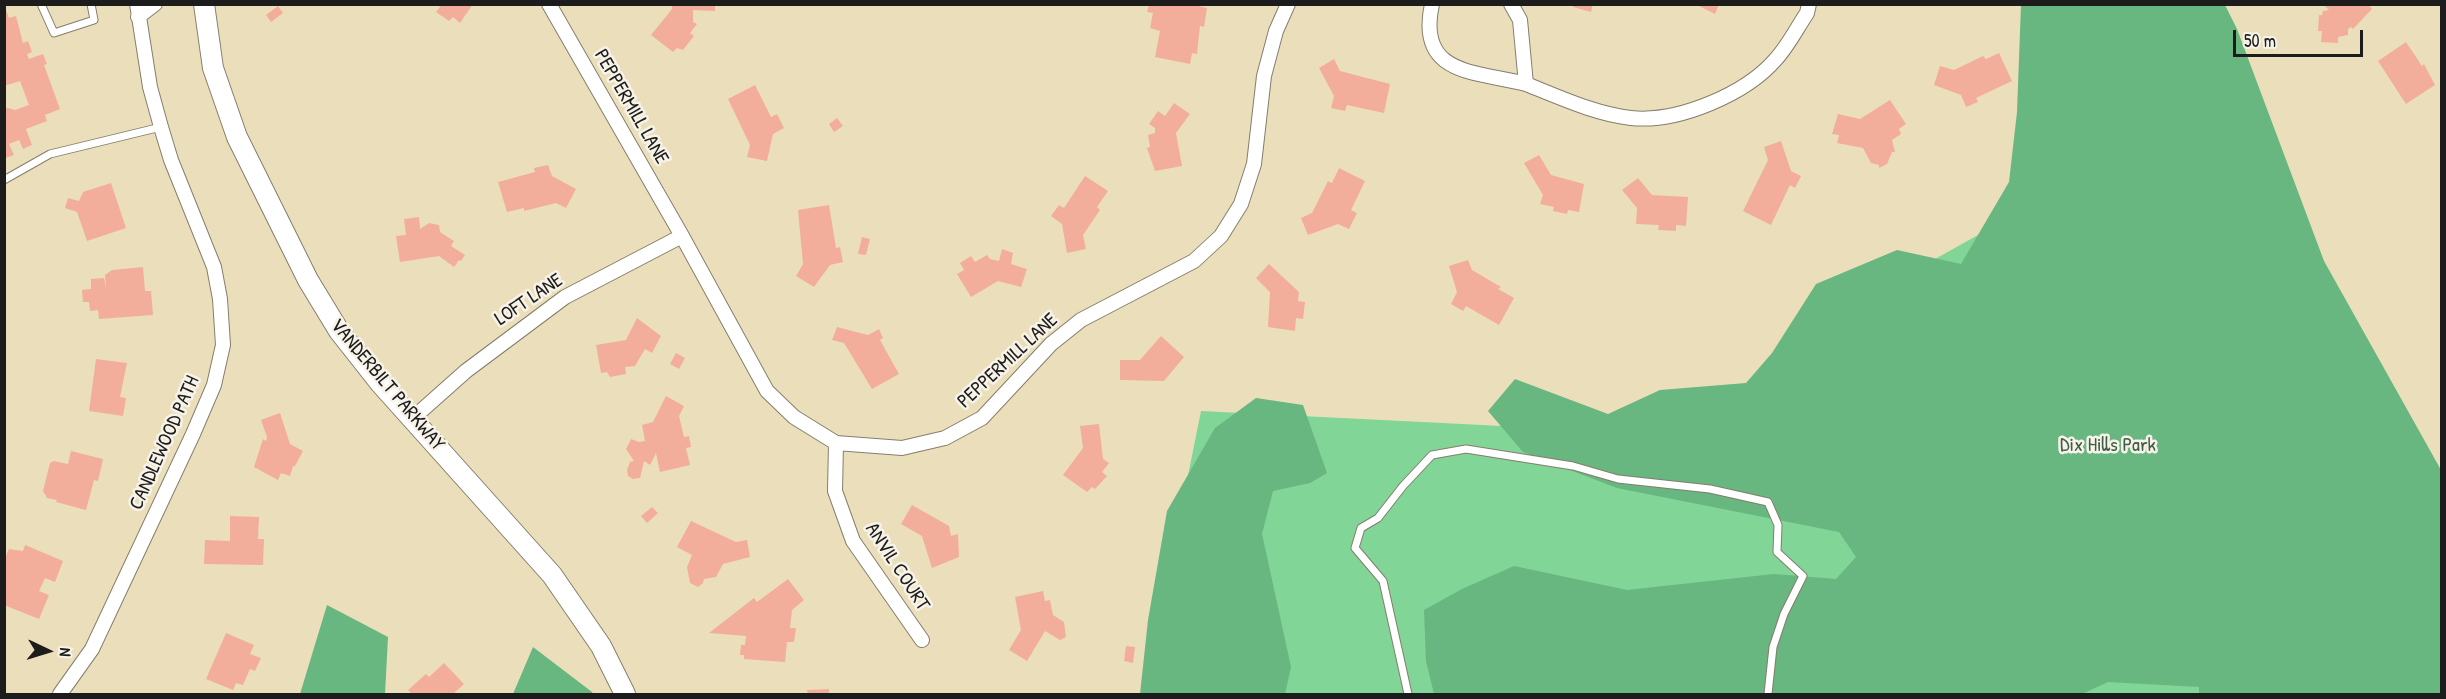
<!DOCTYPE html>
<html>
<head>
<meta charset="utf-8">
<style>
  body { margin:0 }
  #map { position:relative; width:2446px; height:699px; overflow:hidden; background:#ebdfbb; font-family:"Patrick Hand",sans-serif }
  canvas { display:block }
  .frame { position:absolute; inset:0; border:6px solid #1c1c1c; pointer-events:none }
  .north { position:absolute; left:18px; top:621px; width:60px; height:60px; -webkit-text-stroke:4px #f7f3e8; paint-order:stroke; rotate:94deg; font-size:16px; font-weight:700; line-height:24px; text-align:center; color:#1c1c1c }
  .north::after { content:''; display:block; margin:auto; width:21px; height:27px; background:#1c1c1c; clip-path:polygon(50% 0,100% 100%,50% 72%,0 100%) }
  .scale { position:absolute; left:2233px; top:30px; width:130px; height:27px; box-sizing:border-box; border:3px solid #1c1c1c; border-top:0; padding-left:8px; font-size:18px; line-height:21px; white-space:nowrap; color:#1c1c1c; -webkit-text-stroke:4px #f7f3e8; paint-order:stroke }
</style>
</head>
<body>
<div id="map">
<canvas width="2446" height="699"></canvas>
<div class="frame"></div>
<div class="north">N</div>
<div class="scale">50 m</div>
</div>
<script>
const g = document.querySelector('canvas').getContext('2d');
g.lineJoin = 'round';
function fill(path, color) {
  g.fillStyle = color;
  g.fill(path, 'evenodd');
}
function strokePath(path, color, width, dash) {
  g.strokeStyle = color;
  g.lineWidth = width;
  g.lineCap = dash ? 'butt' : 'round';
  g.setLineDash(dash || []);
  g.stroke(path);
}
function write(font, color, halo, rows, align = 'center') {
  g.font = font + ' "Patrick Hand",sans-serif';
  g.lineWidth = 5;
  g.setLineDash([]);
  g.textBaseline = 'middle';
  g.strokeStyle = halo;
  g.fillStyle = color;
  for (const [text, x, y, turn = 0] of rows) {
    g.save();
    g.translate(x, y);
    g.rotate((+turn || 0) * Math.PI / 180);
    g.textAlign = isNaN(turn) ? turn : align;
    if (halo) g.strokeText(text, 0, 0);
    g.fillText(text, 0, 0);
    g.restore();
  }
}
fill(new Path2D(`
  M2186 119 2441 694H1144L1201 411 1763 439 1892 283Z`), '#81d597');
fill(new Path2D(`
  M2021 5H2225L2237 29 2324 261 2441 470V694H2199V687L2108 682 2082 694H1434L1426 661 1424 610 1462 589 1514 566 1627 590 1774 574 1836 579 1856 557 1839 532 1617 488 1523 452 1488 411 1515 379 1608 414 1660 390 1746 383 1772 353 1816 284 1897 250 1961 264 2009 182 2017 112Z
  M1256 398 1303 405 1327 473 1310 483 1273 491 1262 534 1291 667 1285 694H1140L1148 620 1167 511 1215 428Z
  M327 605 388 637 385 694H300Z
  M533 647 592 692 593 694H513Z`), '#68b680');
fill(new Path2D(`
  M437 4H473L460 23 453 17 449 21 436 12 440 7Z
  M672 4H715V11L693 10V22L697 24 690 33 694 36 683 50 677 48 673 52 651 35 672 9Z
  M1190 4 1207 8 1204 27 1200 26 1197 54 1192 53 1190 64 1155 57 1160 31 1150 28 1153 13 1147 12 1149 5Z
  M1573 4H1593L1591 12 1573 7Z
  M1695 4H1719L1715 14Z
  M2323 4H2368L2372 9 2353 29 2351 27 2348 29V35L2338 37V43L2321 42 2322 31H2318L2319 15H2322L2323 11 2329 10Z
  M278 6 283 13 271 22 266 15Z
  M5 7 9 18 16 16 23 43 28 41 32 52 27 54 29 59 43 54 47 64 44 65 60 109 45 115 47 121 26 129 32 145 23 149 19 140 9 144 14 155 6 158 4 107 15 110 29 105 20 81 4 86Z
  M2406 42 2422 66 2424 64 2435 85 2406 104 2378 61Z
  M1999 53 2012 81 1976 98 1978 102 1966 107 1961 95 1934 85 1940 66 1954 70 1983 56 1986 59Z
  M1334 59 1340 71 1390 84 1384 113 1347 105 1345 111 1331 108 1334 96 1319 68Z
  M755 85 771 117 777 114 784 128 773 134 767 161 747 157 750 145 728 99Z
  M1890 100 1906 124 1899 129 1901 134 1892 140 1895 152H1892L1887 164 1879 168V165L1871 163 1863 148 1837 143 1839 135 1832 134 1838 114 1860 119Z
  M1174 103 1190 114 1176 133 1182 166 1155 171 1147 148 1150 147 1148 135 1155 133V128L1149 124 1158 111 1165 116Z
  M837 118 843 126 834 132 829 124Z
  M1781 141 1791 171 1801 176 1795 188 1790 185 1771 225 1743 211 1768 160 1764 147Z
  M1539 155 1551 175 1584 184 1579 212 1568 210 1567 214 1553 211 1554 207 1540 204 1543 195 1524 163Z
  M548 165 552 176 576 189 566 208 556 203 524 211V208L507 212 498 182 535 172 534 168Z
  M1339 168 1365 181 1351 210 1357 213 1349 229 1338 224 1308 235 1301 218 1312 213 1328 181 1332 183Z
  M1085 176 1108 191 1097 207 1100 210 1083 235 1086 249 1067 253 1062 224 1051 216 1059 205 1064 208Z
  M1638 178 1652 195 1688 197 1686 226 1676 225V231L1658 230 1659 225 1636 224 1637 208 1622 190Z
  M111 183 126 228 87 241 77 212 65 208 68 198 79 201 83 192Z
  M829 205 836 248 840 247 843 262 830 265 814 287 796 276 803 264 798 210Z
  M419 217 420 229 429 223 439 225 440 232 454 241 451 246 465 255 461 261 459 260 454 267 439 256 400 262 396 236 406 235 404 219Z
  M862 237 870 239 866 255 858 254Z
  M1002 249 1013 253 1011 264 1027 269 1021 287 998 281 971 297 957 274 964 270 960 263 971 256 975 262 987 255 990 259 999 261Z
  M1468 260 1472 270 1501 287 1498 289 1514 298 1499 325 1466 306 1463 311 1451 304 1457 292 1449 266Z
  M1269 264 1299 292 1298 301 1305 302 1303 319 1296 318 1295 331 1268 327 1270 292 1256 278Z
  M143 267 145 291H151L153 315 99 319 98 310 90 311 89 302H83L82 290 91 289V279L104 278 106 288 105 275 112 270Z
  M637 318 661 336 652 353 645 349 635 366 625 367 626 374 610 377 607 372 601 373 596 345 626 340Z
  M837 327 868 335 879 329 883 338 880 340 899 374 872 389 844 343 832 340Z
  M1161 336 1184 357 1164 381 1120 380V360H1140Z
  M676 353 685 358 679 369 670 364Z
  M96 359 127 363 120 397 126 398 123 416 89 411Z
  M666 396 684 406 679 416 684 437 689 436 691 447 686 448 690 465 660 472 656 453 650 465 644 461 640 478 633 479 628 476 627 470 630 462 634 461 626 449 631 439 639 442 645 441 642 425 653 422Z
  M280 413 290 444 303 451 295 466H293L290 476 281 473 278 480 254 467 263 439 266 441 267 437 261 420Z
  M1099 424 1103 459 1109 463 1102 472 1107 476 1095 489 1092 487 1087 492 1063 475 1083 448 1080 426Z
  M71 451 103 459 98 481 94 480 86 510 56 502 57 500 47 498 43 491 50 463 54 461 68 464Z
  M912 505 949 526 951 536 958 534 959 557 932 568 922 536 901 524Z
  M652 507 658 513 647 523 641 516Z
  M230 516 259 517 258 539H264L263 565 204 564 205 540 230 541Z
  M691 521 736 542 747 540 750 557 723 564 716 577 704 579 703 583 698 587 690 583 687 567 692 555 677 547Z
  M25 545 63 561 55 582 45 578 39 591 49 595 39 619 4 605V560L9 549 23 551Z
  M788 579 804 600 792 610 790 628H796L794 642H787L785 662 744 659V655H740L741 645H745L746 636 709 633 754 598 757 602Z
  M1043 591 1045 601 1050 600 1053 615 1064 622 1066 637 1060 640 1045 631 1027 661 1009 650 1021 630 1015 597Z
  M226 633 254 645 250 654 261 658 255 671 250 669 243 685 236 683 233 690 206 679Z
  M1126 646 1135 647 1133 663 1124 661Z
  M444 663 464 684 453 694H412L408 690 426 674 429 677Z
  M829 689V694H808L807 690Z`), '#f3ad9b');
const service = new Path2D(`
  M41 4 54 33 94 20 91 4
  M4 180 50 154 161 127
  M1408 694 1383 581 1355 548 1361 528 1378 518 1403 486 1432 455 1466 449 1573 466 1618 479 1710 489 1768 502 1778 525 1777 552 1803 576 1784 614 1773 647 1768 694`);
const minor = new Path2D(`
  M549 4 682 236 767 391 794 417 836 443 902 448 945 438 982 418 1051 344 1081 320 1194 261 1221 236 1241 204 1254 164 1264 76 1276 31 1288 4
  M1432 4C1416 77 1478 71 1526 84L1520 20 1511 4
  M138 17 155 4
  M1526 84C1559 97 1595 114 1631 118 1678 123 1746 94 1776 59 1788 46 1797 28 1807 13L1809 4
  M412 419 466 371 565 297 682 236
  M836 443 835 491 853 541 922 640
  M60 694 92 649 193 434 214 385 223 345 220 299 214 267 171 160 161 127 150 87 137 4`);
const secondary = new Path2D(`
  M204 4 213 68 237 137 308 280 339 331 380 383 552 575 601 646 625 694`);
strokePath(service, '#847e6c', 9);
strokePath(minor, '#847e6c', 16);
strokePath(secondary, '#847e6c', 22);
strokePath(service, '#fff', 7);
strokePath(minor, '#fff', 14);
strokePath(secondary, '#fff', 20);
write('20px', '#1c1c1c', '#f7f3e8', [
  ["PEPPERMILL LANE",631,107,60],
  ["LOFT LANE",529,300,-34],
  ["PEPPERMILL LANE",1008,361,-43],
  ["VANDERBILT PARKWAY",387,385,50],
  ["CANDLEWOOD PATH",165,443,-66],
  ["ANVIL COURT",897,567,57]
]);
write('20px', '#3f5d47', '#f7f3e8', [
  ["Dix Hills Park",2108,446]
]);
</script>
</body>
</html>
